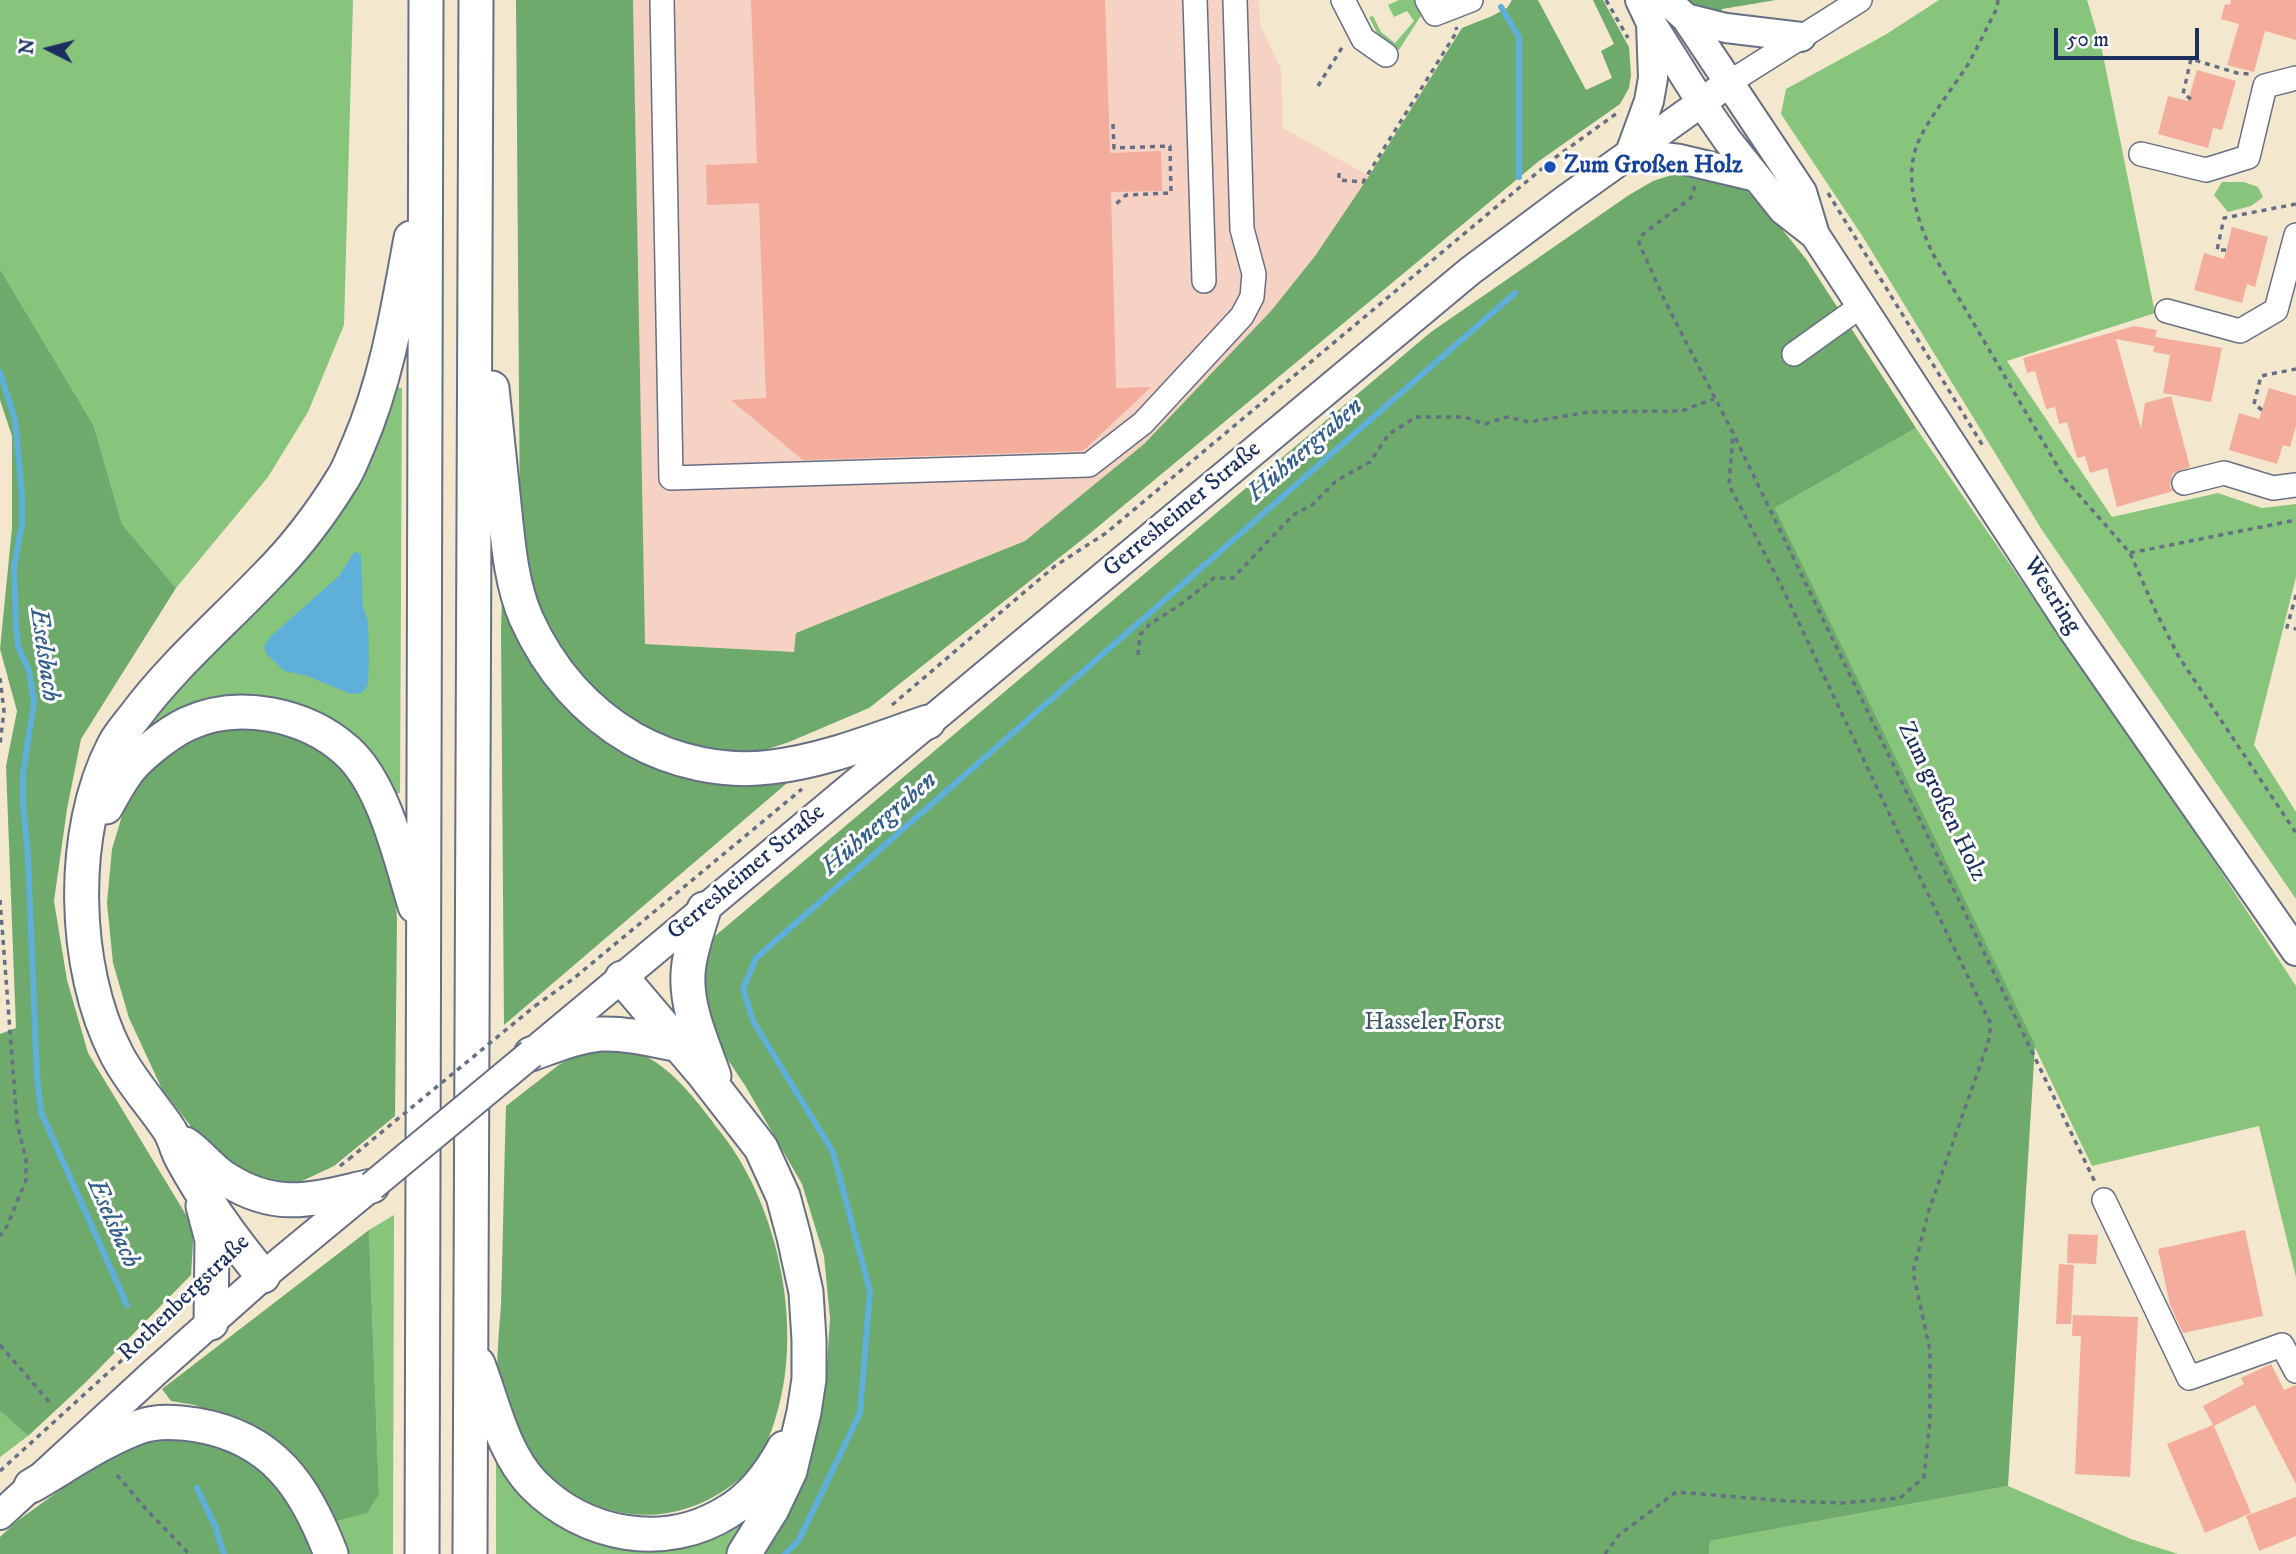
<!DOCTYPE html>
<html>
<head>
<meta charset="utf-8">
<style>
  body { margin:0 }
  #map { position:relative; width:2296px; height:1554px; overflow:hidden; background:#f3e7ce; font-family:"IM FELL DW Pica",serif }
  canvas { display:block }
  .north { position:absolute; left:14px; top:14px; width:70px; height:70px; -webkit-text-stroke:5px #fff; paint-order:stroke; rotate:276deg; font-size:19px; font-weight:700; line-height:28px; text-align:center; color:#1b2f5e }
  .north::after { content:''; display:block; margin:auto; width:24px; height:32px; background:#1b2f5e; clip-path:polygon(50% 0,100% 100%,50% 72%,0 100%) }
  .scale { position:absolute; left:2054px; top:28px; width:145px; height:32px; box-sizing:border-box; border:4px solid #1b2f5e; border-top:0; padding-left:9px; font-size:21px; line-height:24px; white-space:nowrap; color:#1b2f5e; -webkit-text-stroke:5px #fff; paint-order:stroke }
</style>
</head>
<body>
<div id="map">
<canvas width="2296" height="1554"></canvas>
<div class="north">N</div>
<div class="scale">50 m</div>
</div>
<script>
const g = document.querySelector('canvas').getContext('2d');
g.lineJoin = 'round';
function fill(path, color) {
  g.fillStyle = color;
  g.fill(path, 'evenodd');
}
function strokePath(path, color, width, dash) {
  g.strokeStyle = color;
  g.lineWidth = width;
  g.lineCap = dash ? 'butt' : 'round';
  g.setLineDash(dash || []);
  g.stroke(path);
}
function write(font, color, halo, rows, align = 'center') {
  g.font = font + ' "IM FELL DW Pica",serif';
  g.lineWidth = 6;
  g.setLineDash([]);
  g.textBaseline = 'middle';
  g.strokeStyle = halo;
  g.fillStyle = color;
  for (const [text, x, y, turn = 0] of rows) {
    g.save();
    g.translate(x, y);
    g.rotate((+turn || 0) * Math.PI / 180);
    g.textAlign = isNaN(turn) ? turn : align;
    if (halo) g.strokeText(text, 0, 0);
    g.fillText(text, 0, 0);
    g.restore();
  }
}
fill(new Path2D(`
  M633 0H1259L1260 25 1281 69 1283 128 1369 176 1315 256 1271 311 1144 444 1025 541 797 633 794 652 644 644Z`), '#f6d2c4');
fill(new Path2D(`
  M0 0H353L344 325 308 412 268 477 176 588 122 524 94 426 0 269Z
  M1399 0H1414L1422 14 1399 50 1379 37 1369 17 1373 16 1381 32 1395 43 1414 21 1407 11 1394 17 1388 5Z
  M1939 0H2087L2102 50 2155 313 2007 361 2112 517 2218 493 2262 508 2296 504V577L2254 745 2296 812V899L2042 530 1863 237 1781 114 1786 89 1885 35Z
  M2222 182H2244L2258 187 2263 197 2251 206 2228 212 2214 195Z
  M391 387 402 388 400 793 390 795 122 750 258 596Z
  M1916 428 2202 843 2296 986V1277L2259 1126 2092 1166 1775 508Z
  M394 1215 393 1554H346L331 1522 379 1494 369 1230Z
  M0 1411 28 1436 0 1457Z
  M496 1451 621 1538 762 1491 736 1554H496Z
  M2008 1486 2131 1539 2178 1554H1709L1710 1541Z`), '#87c57c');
fill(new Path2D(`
  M516 0H633L645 644 794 652 796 633 1025 541 1144 444 1271 311 1315 256 1369 176 1462 28 1492 16 1507 8 1512 0H1538L1586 90 1612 78 1601 51 1614 44 1593 0H1603L1629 47 1631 75 1629 88 1620 104 1539 161 1088 535 869 708 789 742 750 755 689 747 639 727 599 700 561 659 533 600 520 526Z
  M1685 0H1776L1722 9 1719 20Z
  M1675 174 1725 179 1746 190 1769 213 1806 259 1916 428 1775 508 2035 1045 2008 1486 1710 1541 1709 1554H753L813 1445 825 1394 830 1318 824 1256 802 1184 746 1087 714 1039 696 989 704 952 715 936 1431 332 1629 195 1653 181Z
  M0 269 94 426 122 524 176 588 81 739 67 809 54 901 67 980 88 1053 194 1228 191 1275 85 1383 28 1436 0 1411V1034L16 1028 6 766 17 711 0 649 12 528V436L0 400Z
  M503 560 589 725 793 778 504 1025 501 630Z
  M247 726 289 732 343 765 364 793 394 873 397 919 395 1116 334 1166 302 1181 279 1186 233 1170 196 1133 162 1089 129 1018 113 963 107 903 112 849 125 806 141 776 171 749 205 733Z
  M599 1046C608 1047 618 1046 627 1049 669 1060 697 1102 722 1134 780 1209 805 1333 774 1423 768 1442 758 1463 743 1476 693 1520 628 1528 571 1493 565 1489 558 1486 552 1481 528 1459 506 1415 499 1383 495 1365 500 1324 501 1304 503 1238 504 1172 506 1106L560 1064Z
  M369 1230 379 1494 367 1513 331 1522 305 1469 276 1446 240 1424 195 1405 171 1401 162 1389Z
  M141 1437H203L276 1476 319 1554H0V1537L16 1522 119 1447Z`), '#6daa6c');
fill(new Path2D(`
  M355 551 361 555 363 607 368 621 369 657 368 685 362 693 351 694 307 676 285 671 267 655 264 647 270 637 339 576Z`), '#5eb0da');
strokePath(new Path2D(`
  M1501 7 1519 37V177
  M0 372 15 420 22 494V524L14 567 16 626 18 646 29 671 34 702 23 774V805L28 855 37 1077 41 1112 127 1305
  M197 1488 215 1526 224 1554
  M785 1554 799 1540 860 1413 870 1291 833 1152 753 1021 743 989 756 958 1515 293`), '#5eb0da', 6);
fill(new Path2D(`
  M751 0H1105L1110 153 1161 151 1162 191 1111 192 1116 388 1151 387 1083 451 803 460 731 400 766 398 759 203 707 205 706 165 757 163Z
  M2231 0H2296V40L2265 31 2254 72 2227 65 2239 24 2221 19 2225 4 2230 5Z
  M2197 70 2236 81 2222 130 2213 128 2208 148 2158 134 2168 96 2188 101Z
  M2232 227 2268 237 2255 287 2247 284 2242 303 2194 290 2204 253 2224 259Z
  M2134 326 2157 330 2155 337 2222 348 2211 402 2163 393 2170 355 2153 352 2155 341 2154 346 2116 339 2141 429 2145 403 2171 396 2190 467 2172 474 2170 486 2173 491 2117 507 2107 468 2090 473 2085 456 2077 458 2067 422 2059 424 2055 407 2046 409 2035 371 2027 373 2023 358Z
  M2269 388 2296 396V426L2290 447 2283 445 2277 464 2229 450 2239 413 2259 419Z
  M2245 1230 2263 1316 2183 1333 2170 1305 2158 1249Z
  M2068 1234 2098 1235 2096 1264 2067 1263Z
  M2059 1264 2074 1265 2071 1324H2056Z
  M2073 1315 2138 1317 2130 1477 2075 1474 2081 1336H2072Z
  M2271 1364 2284 1390 2296 1385V1484L2255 1405 2214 1426 2251 1513 2205 1533 2167 1444 2213 1425 2203 1406 2244 1384 2241 1378Z
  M2296 1497V1536L2259 1551 2246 1516Z`), '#f4ac9d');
const minor = new Path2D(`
  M662 0 671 478 1089 465 1143 423 1242 316 1252 297 1254 274 1242 229 1235 0
  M1195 0 1204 281
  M1343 0 1363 39 1386 55
  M1427 0 1435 14 1471 0
  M1730 82 1860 0
  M2141 154 2206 170 2248 157 2265 86 2296 78
  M2167 311 2240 331 2276 310 2296 235
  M1794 354 1861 306
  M2184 483 2224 473 2273 488 2296 485
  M2104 1200 2189 1378 2282 1345 2296 1371`);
const major = new Path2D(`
  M1640 0 1650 21 1701 102 1728 141 1783 210 1815 235
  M1666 0 1686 18 1802 192 1815 235 2073 630 2296 951
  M1686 18 1726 28 1801 37
  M1630 153 1649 101 1653 78 1651 24
  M1630 153 1680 159 1756 177
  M539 1047 1470 271 1565 200 1730 82
  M0 1515 154 1373 263 1276 372 1186`);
const highway = new Path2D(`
  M492 388C496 427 500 465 504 504 508 542 511 583 526 618 549 669 585 711 633 739 674 762 724 773 771 767 825 761 877 739 928 722
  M106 807C112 796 118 785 125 775 136 758 168 733 187 724 238 700 306 714 347 751 384 784 401 860 415 906
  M704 909C698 930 689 952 688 974 686 1009 703 1044 714 1076
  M622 978 702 1072 761 1148 783 1196 794 1237 806 1292 809 1340V1379L804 1412 790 1471 772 1509 744 1554
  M531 1054C554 1046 577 1036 601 1034 627 1033 654 1040 679 1045
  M185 1144C200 1154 211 1170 226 1179 279 1213 316 1198 372 1186
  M203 1206 212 1240 211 1323
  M263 1276C233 1240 205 1201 182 1159 177 1150 175 1140 170 1131 153 1105 130 1081 116 1053 72 967 69 831 114 745 119 735 128 725 135 716 173 665 222 623 266 577 295 548 321 514 343 478 349 469 353 457 358 446 387 379 398 309 411 238
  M478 1364C493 1403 503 1453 533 1484 584 1536 665 1552 729 1511 752 1497 771 1472 784 1448
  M31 1486C66 1466 101 1441 139 1427 157 1420 178 1422 197 1425 273 1438 305 1486 331 1554
  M422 1554 426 0
  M470 1554 476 0`);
strokePath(minor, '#676f85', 26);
strokePath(major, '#676f85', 32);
strokePath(highway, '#676f85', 37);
strokePath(new Path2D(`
  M1606 0 1628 38
  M1998 0 1997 8C1987 27 1978 47 1967 66 1952 89 1935 110 1922 134 1901 172 1916 218 1933 254L2065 479 2130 553 2156 612 2179 657 2296 833
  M1318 86 1343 46
  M2191 99 2183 94 2191 59 2237 73 2249 74
  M1113 124 1114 148 1170 146 1171 193 1126 195 1115 205
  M1339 173V180L1363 182 1454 36 1457 31 1456 27
  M1695 186 1691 198 1643 234 1639 243 1665 301 1733 433 2095 1182
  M1828 193 1983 446
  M2226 250H2217L2224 218 2296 204
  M2262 410 2254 404 2261 376 2296 369
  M2130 553 2296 520
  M2296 595 2287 627 2296 629
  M1138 655 1140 635 1150 624 1180 605 1214 578H1233L1293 515 1312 505 1336 481 1370 462 1389 434 1416 417H1464L1485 424 1507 417 1529 422 1589 412 1681 411 1714 399
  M0 678 4 711 0 744
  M892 705 1055 566 1106 533 1556 157 1620 111
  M0 900 17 1123 26 1159V1180L7 1226 0 1236
  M535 1006 573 979 802 789
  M340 1166 349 1159
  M0 1345 51 1404
  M0 1471 166 1320 185 1293
  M117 1475 145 1508 189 1554
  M1605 1554 1619 1535 1676 1492 1787 1501 1842 1503 1900 1498 1924 1477 1930 1420V1350L1913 1272 1929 1210 1988 1043 1991 1024 1896 828 1780 583 1729 485 1733 433`), '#676f85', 3.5, [5, 5]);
strokePath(minor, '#fff', 23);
strokePath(major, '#fff', 28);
strokePath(highway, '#fff', 33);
const majorBridge = new Path2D(`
  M372 1186 531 1054`);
strokePath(majorBridge, '#676f85', 32, []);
strokePath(new Path2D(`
  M349 1159 535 1006`), '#676f85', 3.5, [5, 5]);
strokePath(majorBridge, '#fff', 28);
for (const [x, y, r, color] of [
  [1550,167,7,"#1a4fb4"]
]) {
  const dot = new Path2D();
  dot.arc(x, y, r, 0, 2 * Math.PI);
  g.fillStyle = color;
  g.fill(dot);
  strokePath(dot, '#fff', 2.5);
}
write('bold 24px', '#164399', '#fff', [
  ["Zum Großen Holz",1564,167]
], 'left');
write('24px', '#1b2f5e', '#fff', [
  ["Gerresheimer Straße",1183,510,-40],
  ["Westring",2051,596,57],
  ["Zum großen Holz",1941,802,64],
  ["Gerresheimer Straße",747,873,-40],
  ["Rothenbergstraße",185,1299,-44]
]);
write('24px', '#3b5c67', '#fff', [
  ["Hasseler Forst",1433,1024]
]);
write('italic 26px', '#325c89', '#fff', [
  ["Hühnergraben",1306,451,-41],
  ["Eselsbach",43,655,82],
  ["Hühnergraben",880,825,-41],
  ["Eselsbach",112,1224,66]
]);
</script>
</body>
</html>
